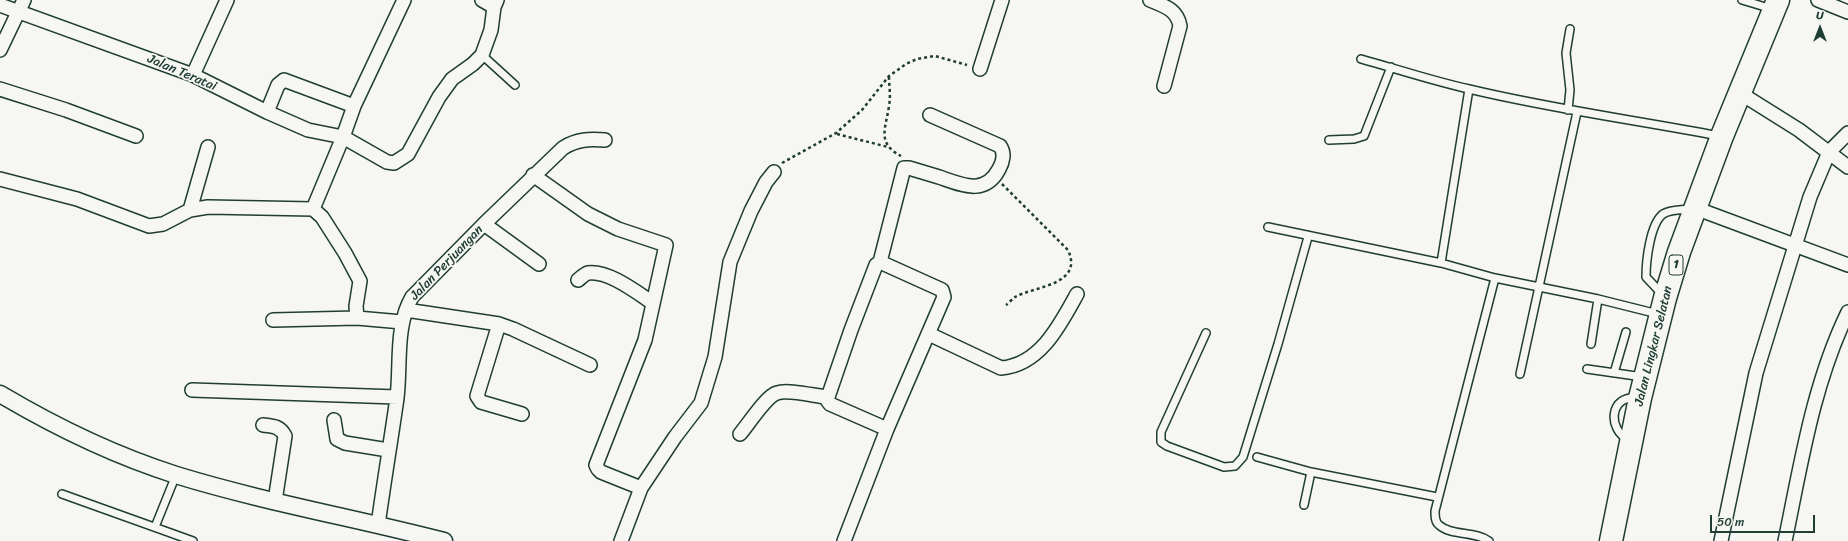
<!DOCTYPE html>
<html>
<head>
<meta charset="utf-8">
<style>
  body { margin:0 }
  #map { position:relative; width:1848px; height:541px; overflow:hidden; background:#f6f6f2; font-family:Sriracha,sans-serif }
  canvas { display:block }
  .north { position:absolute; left:1800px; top:8px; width:40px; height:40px; -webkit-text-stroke:3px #f6f6f2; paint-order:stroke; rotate:0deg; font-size:11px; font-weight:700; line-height:16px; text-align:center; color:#1f3d34 }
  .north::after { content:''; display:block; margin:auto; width:14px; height:18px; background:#1f3d34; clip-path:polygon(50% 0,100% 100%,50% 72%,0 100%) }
  .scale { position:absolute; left:1710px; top:515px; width:105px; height:18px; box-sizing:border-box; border:2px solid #1f3d34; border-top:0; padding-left:5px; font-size:12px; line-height:14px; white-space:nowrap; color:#1f3d34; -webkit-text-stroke:3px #f6f6f2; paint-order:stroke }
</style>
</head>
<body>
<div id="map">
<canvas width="1848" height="541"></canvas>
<div class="north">U</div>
<div class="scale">50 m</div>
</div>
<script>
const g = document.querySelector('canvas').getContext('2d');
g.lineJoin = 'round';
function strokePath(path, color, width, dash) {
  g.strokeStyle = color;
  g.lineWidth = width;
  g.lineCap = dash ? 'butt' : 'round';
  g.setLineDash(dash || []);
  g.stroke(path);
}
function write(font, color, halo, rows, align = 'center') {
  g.font = font + ' Sriracha,sans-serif';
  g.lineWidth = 3.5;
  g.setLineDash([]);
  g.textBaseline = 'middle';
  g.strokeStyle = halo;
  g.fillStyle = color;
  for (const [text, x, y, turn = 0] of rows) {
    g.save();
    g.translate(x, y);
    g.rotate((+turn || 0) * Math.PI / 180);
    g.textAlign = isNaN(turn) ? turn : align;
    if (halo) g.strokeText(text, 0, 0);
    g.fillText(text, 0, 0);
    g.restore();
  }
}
const service = new Path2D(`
  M1742 0 1772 9
  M482 55 515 85
  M1361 59C1397 69 1433 81 1469 89 1552 109 1636 120 1719 136
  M1568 110 1570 90 1566 53 1570 29
  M1329 140 1354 139 1364 136 1391 67
  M1268 227 1441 263 1495 278 1598 299 1658 314
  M1441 263 1469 89
  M1663 295 1646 277C1646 261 1650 224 1663 214 1671 209 1683 210 1691 209
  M1206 333 1161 432V442L1167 446 1224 467 1235 466 1243 457 1278 344 1308 237
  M1591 344 1598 299
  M1587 369 1643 377
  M1614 373 1626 332
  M1520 374 1577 112
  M1629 440C1607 430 1609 394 1638 398
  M1257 457 1311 472 1437 497
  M62 494 193 541
  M1304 505 1311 472
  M155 527 176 475
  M1489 541C1475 531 1451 536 1439 525 1435 522 1435 516 1435 511L1495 278`);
const minor = new Path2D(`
  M482 0 494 7
  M1150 0C1164 6 1177 9 1180 26L1164 86
  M1818 0 1848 12
  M0 5 193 75 267 112 308 130 343 137 354 106 404 0
  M0 50 24 0
  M980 69 1002 0
  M193 75 227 0
  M0 89 66 110 136 136
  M1740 93 1799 130 1848 167
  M267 112 278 85 284 80 354 106
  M533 175 588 214 618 229 666 245 645 340 596 465 598 469 601 472 641 488
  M0 179 77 199 149 226 163 224 190 210 208 207 313 209 322 217 345 253 360 281 356 306 357 318
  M1695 208 1848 265
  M313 209 343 137 387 162 394 163 408 154 439 97 452 79 473 64 482 55 491 30 494 7 497 0
  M190 210 208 147
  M484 224 539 264
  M880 262 904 168H909C919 171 929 174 939 177 962 185 985 196 999 169 1003 162 1005 153 1000 146L930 115
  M578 280C581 278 584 274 588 273 608 270 636 292 653 303
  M406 310 499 324 513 329 590 365
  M273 320 357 318 402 322
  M499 324 477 396 481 402 522 414
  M929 334 1001 368C1040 365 1060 325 1077 294
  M192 390 397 397
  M334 420 337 439 345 443 388 450
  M263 425C273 426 280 426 285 436L275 501
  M740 434C748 425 766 396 777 393 788 389 815 396 827 397
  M378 525C384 482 391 440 397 398 401 365 395 326 412 297L484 224 563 148C577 139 589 139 605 140
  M621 541 641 488 675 437 701 403 715 357 730 262 751 211 766 182 774 172
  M844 541 887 429 944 297 942 290 880 262 876 265 851 330 827 400 830 404 887 429
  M1721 541 1756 373 1810 197 1829 152 1848 133
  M1785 541C1801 464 1813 384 1848 312`);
const tertiary = new Path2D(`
  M0 394C54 426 116 456 176 475 264 502 355 518 444 541`);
const trunk = new Path2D(`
  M1611 541 1640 398 1665 298 1679 252 1722 136 1778 0`);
strokePath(service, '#1f3d34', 10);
strokePath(minor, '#1f3d34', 16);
strokePath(tertiary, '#1f3d34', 19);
strokePath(trunk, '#1f3d34', 25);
strokePath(new Path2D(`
  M889 77C889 86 891 96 889 106 886 128 876 143 901 156
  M837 134 888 147
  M782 163 836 133 862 110 889 76 906 64 917 59 935 56 967 65
  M1002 184 1068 250C1084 285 1035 286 1015 297 1012 299 1009 303 1006 305`), '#1f3d34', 2.5, [3, 3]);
strokePath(service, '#f6f6f2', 7);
strokePath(minor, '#f6f6f2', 13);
strokePath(tertiary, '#f6f6f2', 16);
strokePath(trunk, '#f6f6f2', 22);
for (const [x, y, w] of [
  [1676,265,14]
]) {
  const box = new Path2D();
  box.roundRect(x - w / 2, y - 10, w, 20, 3);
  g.fillStyle = '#f6f6f2';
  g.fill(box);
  strokePath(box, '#1f3d34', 1);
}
write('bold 12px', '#1f3d34', null, [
  ["1",1676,265]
]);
write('13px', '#1f3d34', '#f6f6f2', [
  ["Jalan Teratai",182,73,23],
  ["Jalan Perjuangan",447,263,-46],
  ["Jalan Lingkar Selatan",1654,346,-76]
]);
</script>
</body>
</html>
